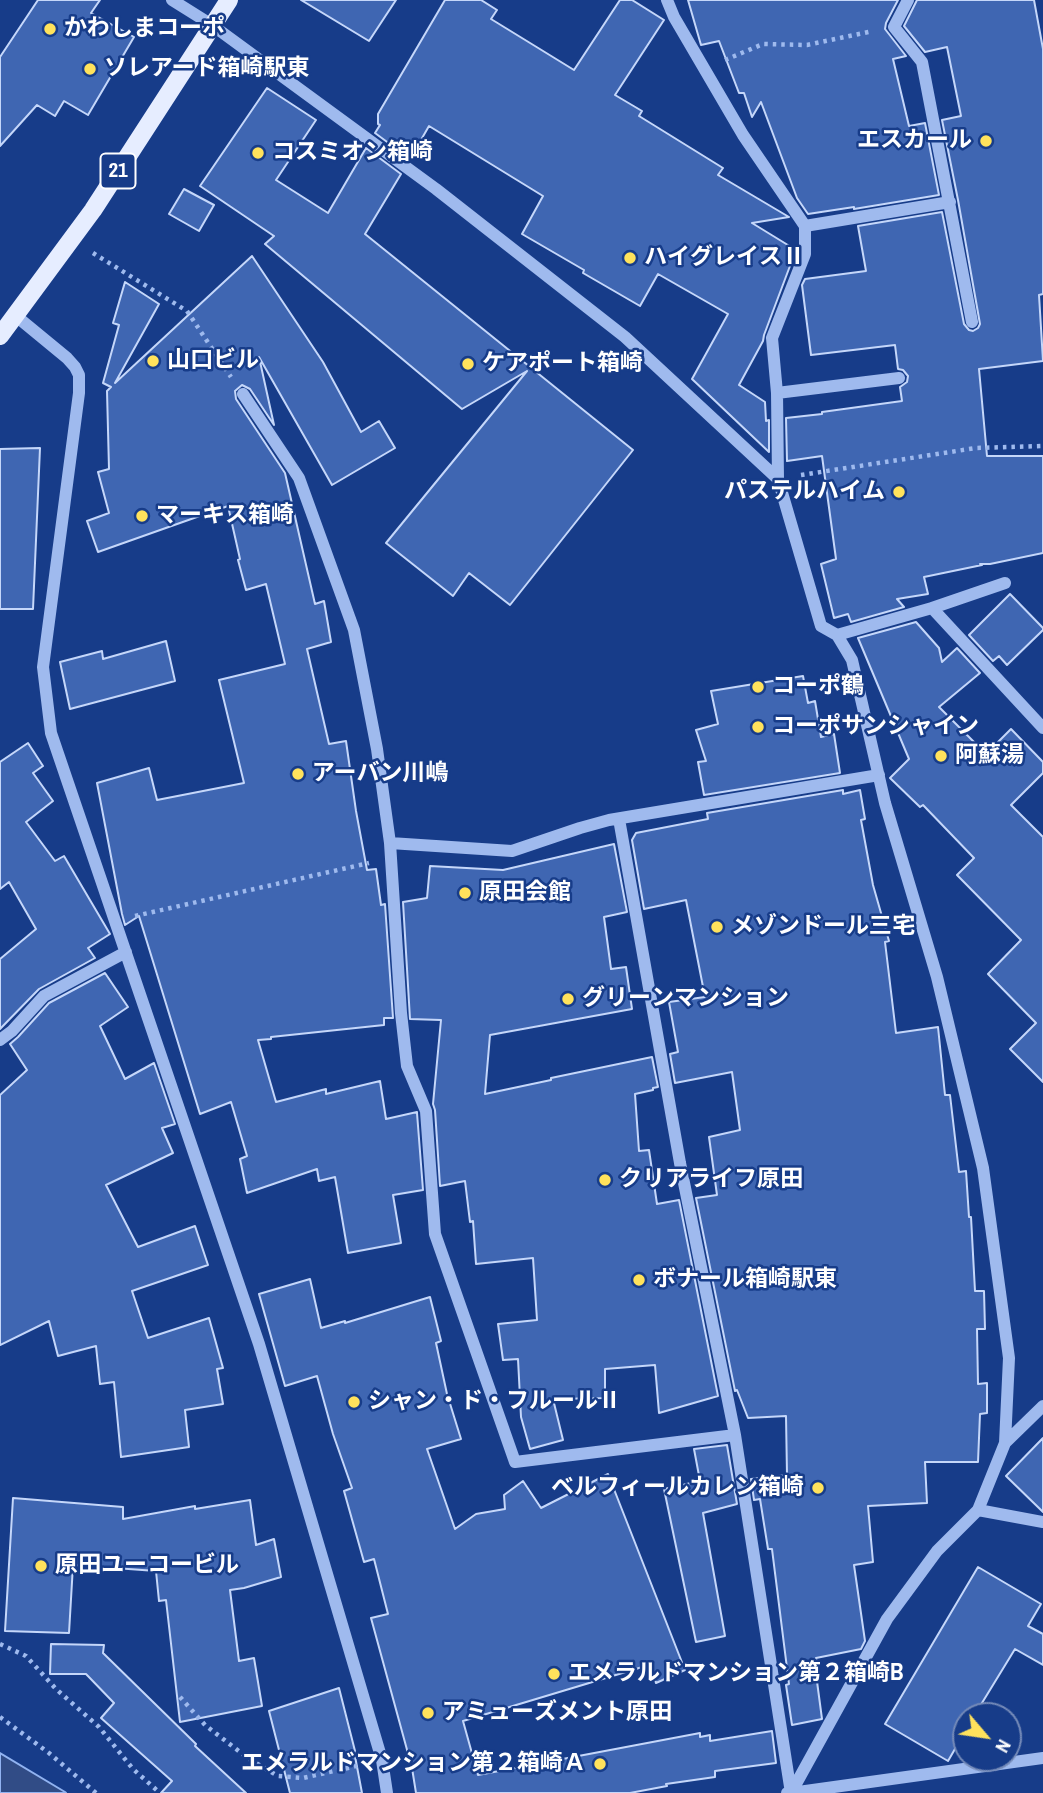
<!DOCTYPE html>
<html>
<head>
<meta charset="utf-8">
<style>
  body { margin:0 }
  #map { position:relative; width:1043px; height:1793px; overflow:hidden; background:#173c89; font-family:"Archivo Narrow",sans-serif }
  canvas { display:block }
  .north { position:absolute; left:952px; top:1702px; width:70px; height:70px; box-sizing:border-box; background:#173c89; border:2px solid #748ab8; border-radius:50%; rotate:119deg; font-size:19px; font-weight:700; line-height:28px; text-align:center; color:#fff }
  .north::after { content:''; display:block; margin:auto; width:24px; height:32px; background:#ffe25c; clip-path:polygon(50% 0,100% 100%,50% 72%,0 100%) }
</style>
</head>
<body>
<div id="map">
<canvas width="1043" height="1793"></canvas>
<div class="north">N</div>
</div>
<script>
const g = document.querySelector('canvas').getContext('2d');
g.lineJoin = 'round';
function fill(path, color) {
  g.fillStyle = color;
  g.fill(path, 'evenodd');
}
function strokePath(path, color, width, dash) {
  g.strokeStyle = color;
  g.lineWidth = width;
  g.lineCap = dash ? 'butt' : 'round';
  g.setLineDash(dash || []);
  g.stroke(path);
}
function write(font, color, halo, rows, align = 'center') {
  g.font = font + ' "Archivo Narrow","Noto Sans JP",sans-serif';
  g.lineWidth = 5;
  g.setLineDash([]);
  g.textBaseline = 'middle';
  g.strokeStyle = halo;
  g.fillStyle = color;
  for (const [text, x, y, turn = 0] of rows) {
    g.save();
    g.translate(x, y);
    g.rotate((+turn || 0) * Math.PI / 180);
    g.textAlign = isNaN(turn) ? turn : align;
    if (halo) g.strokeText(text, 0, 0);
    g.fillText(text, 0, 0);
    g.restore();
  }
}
const water = new Path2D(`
  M0 1753 65 1792 66 1793H0Z`);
fill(water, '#314c86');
strokePath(water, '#91b3f1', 2);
const building = new Path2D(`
  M38 0H100L91 13 134 37 88 115 64 101 55 116 37 105 0 146V57Z
  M301 0H396L369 41Z
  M445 0H481L497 10 491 19 574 70 620 0H632L664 20 615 95 642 111 639 116 723 168 718 175 789 217 752 223 796 250 764 335 763 341 739 385 765 402 766 421 769 420V452L692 379 728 314 658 274 640 306 583 273 584 270 522 234 543 196 429 126 410 159 375 133 380 125 378 124V114Z
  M688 0H898L886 23 885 29 906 56 893 59 909 126 925 123 939 195 854 209V207L808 214 797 198 761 102 752 117 744 93H739L719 41 701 45Z
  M917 0H1034L1043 49V294L1039 295 1043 361 979 369 987 456H1043V553L990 564H980L982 565 924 577 928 594 897 599 904 607 851 622 848 614 834 618 821 564 836 559 822 456 787 461 786 418 822 414V412L902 401 900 387 907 382 908 376 903 370 898 369 895 345 811 355 802 285 805 279 866 271 858 226 942 212 964 324 969 330 973 331 978 328 980 324 958 200 942 120 961 116 947 47 925 52 904 26Z
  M267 88 316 120 276 180 328 213 366 148 401 174 365 234 633 450 510 605 469 573 453 596 386 543 527 371 462 409 265 244 274 236 200 186Z
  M184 189 214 205 199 231 169 214Z
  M252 256 323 362 361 432 379 421 395 448 332 485 259 357 274 425 250 389 242 385 235 391 236 399 285 473 315 604 324 601 331 642 307 649 329 744 346 741 356 811 367 870 376 869 381 905 385 904 393 1018H384V1025L271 1037V1039L258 1040 276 1102 326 1089V1094L380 1081 386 1119 417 1112V1113L423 1190 393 1195 401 1243 348 1253 335 1177 319 1181 317 1169 247 1193 240 1159 247 1156 231 1102 200 1114 139 916 125 925 122 914 97 783 149 768 157 800 244 783 219 680 285 664 266 584 246 590 238 560 240 559 228 506 98 552 87 521 109 513 98 472 109 469 107 391 111 387 103 383 119 325 113 323 125 282 159 304 115 383Z
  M40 448 33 609H0V449Z
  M1010 594 1043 628V630L1007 665 999 656 993 661 969 635Z
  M916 622 939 648 942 662 957 648 980 673 939 707 986 754 1011 729 1043 762V773L1011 805 1043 837V1082L1010 1049 1036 1023 988 974 1021 940 957 875 974 858 923 805 920 807 890 778 909 759 858 638Z
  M166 641 175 681 70 709 60 662 102 651 103 659Z
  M803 676 808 703 815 701 821 737 834 734 840 773 704 795 698 762 706 761 696 730 718 724 711 691Z
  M28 743 43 766 33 773 53 801 26 822 55 861 64 856 110 934 88 948 95 958 39 989 0 1029V959L36 929 9 882 0 889V762Z
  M843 790V794L860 790 865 819 861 820 873 885 889 941 885 942 896 1033 938 1027 945 1095H950L959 1172 966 1171 969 1217H971L975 1291H984L985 1329H977L978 1384 987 1383V1413L980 1414 978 1462H925L927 1503 868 1506 873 1562 854 1565 865 1641 861 1649 816 1658 819 1673 816 1674 822 1719 792 1725 786 1685 789 1684 772 1549H768L760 1499 754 1500 751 1479 787 1475 786 1416 748 1418 737 1390 735 1391 696 1198 717 1195 709 1137 740 1130 732 1072 675 1083 670 1054 678 1052 669 1002 705 997 686 900 644 909 632 840 636 833 708 819 707 813Z
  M614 844 627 912 604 917 611 969 626 967 632 1009 490 1035 485 1094 551 1080V1078L652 1057 658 1087 653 1088V1090L635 1094 639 1151 649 1150 657 1204 679 1200 718 1396 659 1413 655 1365 605 1369V1398L553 1399 563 1440 530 1449 521 1417 518 1359 503 1360 498 1324 537 1320 533 1258 476 1264 473 1221 470 1222 465 1181 440 1186 435 1110 433 1104 441 1020 410 1019 403 902 427 898 430 866 503 870Z
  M105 973 128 1007 100 1026 125 1079 154 1063 175 1124 162 1128 173 1153 106 1185 138 1247 195 1226 208 1265 132 1291 148 1338 209 1318 223 1368 217 1369 223 1404 185 1410 189 1447 121 1457 114 1382 100 1384 96 1346 58 1356 49 1321 0 1345V1095L27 1070 10 1044 18 1037 49 1003Z
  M310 1279 321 1328 345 1321V1323L430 1297 441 1341 436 1343 447 1394 461 1439 427 1449 455 1529 476 1514 505 1509 504 1495 523 1481 541 1508 608 1474 685 1670 656 1683 649 1665 463 1721 478 1775 700 1733V1737L710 1735V1741L772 1731 776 1763 715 1771V1777L666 1784 667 1786 630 1793H416L412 1768 371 1618 388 1614 374 1559 364 1562 344 1491 352 1488 333 1434 317 1376 285 1386 259 1294Z
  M1043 1438V1512L1006 1476Z
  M727 1445 737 1504 703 1513 725 1636 696 1642 664 1489 700 1481 694 1449Z
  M13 1498 123 1507V1519L195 1506V1509L250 1500 256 1545 274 1539 281 1577 244 1588 230 1590 239 1661 254 1658 262 1706 180 1722 166 1600 159 1601 156 1571 73 1565 69 1633 5 1631Z
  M978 1567 1041 1604 1028 1626 1043 1634V1665L1015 1649 974 1716H966V1730L948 1761 885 1724Z
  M51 1644 104 1645 103 1653 196 1744 195 1746 246 1793H161L172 1781 101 1718 114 1703 86 1674H50Z
  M339 1688 355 1751H354L362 1793H290L269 1711Z`);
fill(building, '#3f66b2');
strokePath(building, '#c5d7fa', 2);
strokePath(new Path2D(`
  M725 60 763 44 807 45 873 31
  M93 253 187 311 231 377
  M801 475 976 448 1043 446
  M135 916 369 863
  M0 1644 26 1656 56 1689 99 1727 133 1769 160 1793
  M180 1697 205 1725 249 1759 278 1776 303 1778 361 1765
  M0 1717 49 1753 96 1793`), '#9fbaee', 4.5, [3.5, 5]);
strokePath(new Path2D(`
  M172 0 212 25 436 189 625 337 778 479
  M667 0 674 17 743 135 805 226V254L772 338 777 393 778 479 821 626 837 635 852 660 885 803 937 977 983 1168 1009 1358 1005 1443 978 1510 937 1551 887 1619 791 1793H787
  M908 0 894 27 922 62 972 322
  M805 226 950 202
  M16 316 67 358 75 367 79 375V393L43 667 51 733 259 1344 382 1760 387 1793
  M777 393 899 378
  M243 394 299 478 354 630 377 749 390 843 401 1013 407 1066 426 1111 435 1234 515 1462 735 1435
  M932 608 1005 583
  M837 635 932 608 1043 728
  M619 819 680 1163 735 1435 791 1793 1043 1758
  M390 843 512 851 580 828 609 820 879 775
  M0 1040 12 1031 44 996 126 952
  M1005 1443 1043 1406
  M978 1510 1043 1522`), '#9fbaee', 12);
strokePath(new Path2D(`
  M0 336 93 210 229 0`), '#e6edff', 18);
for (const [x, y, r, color] of [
  [50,29,7,"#ffe25c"],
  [90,69,7,"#ffe25c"],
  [986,141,7,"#ffe25c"],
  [258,153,7,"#ffe25c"],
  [630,258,7,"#ffe25c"],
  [153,361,7,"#ffe25c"],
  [468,364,7,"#ffe25c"],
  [899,492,7,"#ffe25c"],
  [142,516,7,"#ffe25c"],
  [758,687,7,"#ffe25c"],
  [758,727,7,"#ffe25c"],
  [941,756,7,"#ffe25c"],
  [298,774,7,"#ffe25c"],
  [465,893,7,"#ffe25c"],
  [717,927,7,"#ffe25c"],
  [568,999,7,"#ffe25c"],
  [605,1180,7,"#ffe25c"],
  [639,1280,7,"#ffe25c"],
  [354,1402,7,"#ffe25c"],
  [818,1488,7,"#ffe25c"],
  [41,1566,7,"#ffe25c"],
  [554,1674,7,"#ffe25c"],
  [428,1713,7,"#ffe25c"],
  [600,1764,7,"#ffe25c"]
]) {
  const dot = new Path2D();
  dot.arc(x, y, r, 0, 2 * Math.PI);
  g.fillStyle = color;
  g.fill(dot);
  strokePath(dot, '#173c89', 2.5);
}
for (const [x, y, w] of [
  [118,171,35]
]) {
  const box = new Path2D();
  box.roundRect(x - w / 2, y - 17.5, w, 35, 5);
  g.fillStyle = '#173c89';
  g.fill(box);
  strokePath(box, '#fff', 2);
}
write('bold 21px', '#fff', null, [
  ["21",118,171]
]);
write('bold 23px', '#fff', '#173c89', [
  ["かわしまコーポ",64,29],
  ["ソレアード箱崎駅東",104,69],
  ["エスカール",972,141,"right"],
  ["コスミオン箱崎",272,153],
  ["ハイグレイスⅡ",644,258],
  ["山口ビル",167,361],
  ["ケアポート箱崎",482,364],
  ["パステルハイム",885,492,"right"],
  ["マーキス箱崎",156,516],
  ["コーポ鶴",772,687],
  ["コーポサンシャイン",772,727],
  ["阿蘇湯",955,756],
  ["アーバン川嶋",312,774],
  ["原田会館",479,893],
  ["メゾンドール三宅",731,927],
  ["グリーンマンション",582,999],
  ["クリアライフ原田",619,1180],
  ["ボナール箱崎駅東",653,1280],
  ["シャン・ド・フルールⅡ",368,1402],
  ["ベルフィールカレン箱崎",804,1488,"right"],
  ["原田ユーコービル",55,1566],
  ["エメラルドマンション第２箱崎B",568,1674],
  ["アミューズメント原田",442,1713],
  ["エメラルドマンション第２箱崎Ａ",586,1764,"right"]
], 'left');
</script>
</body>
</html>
